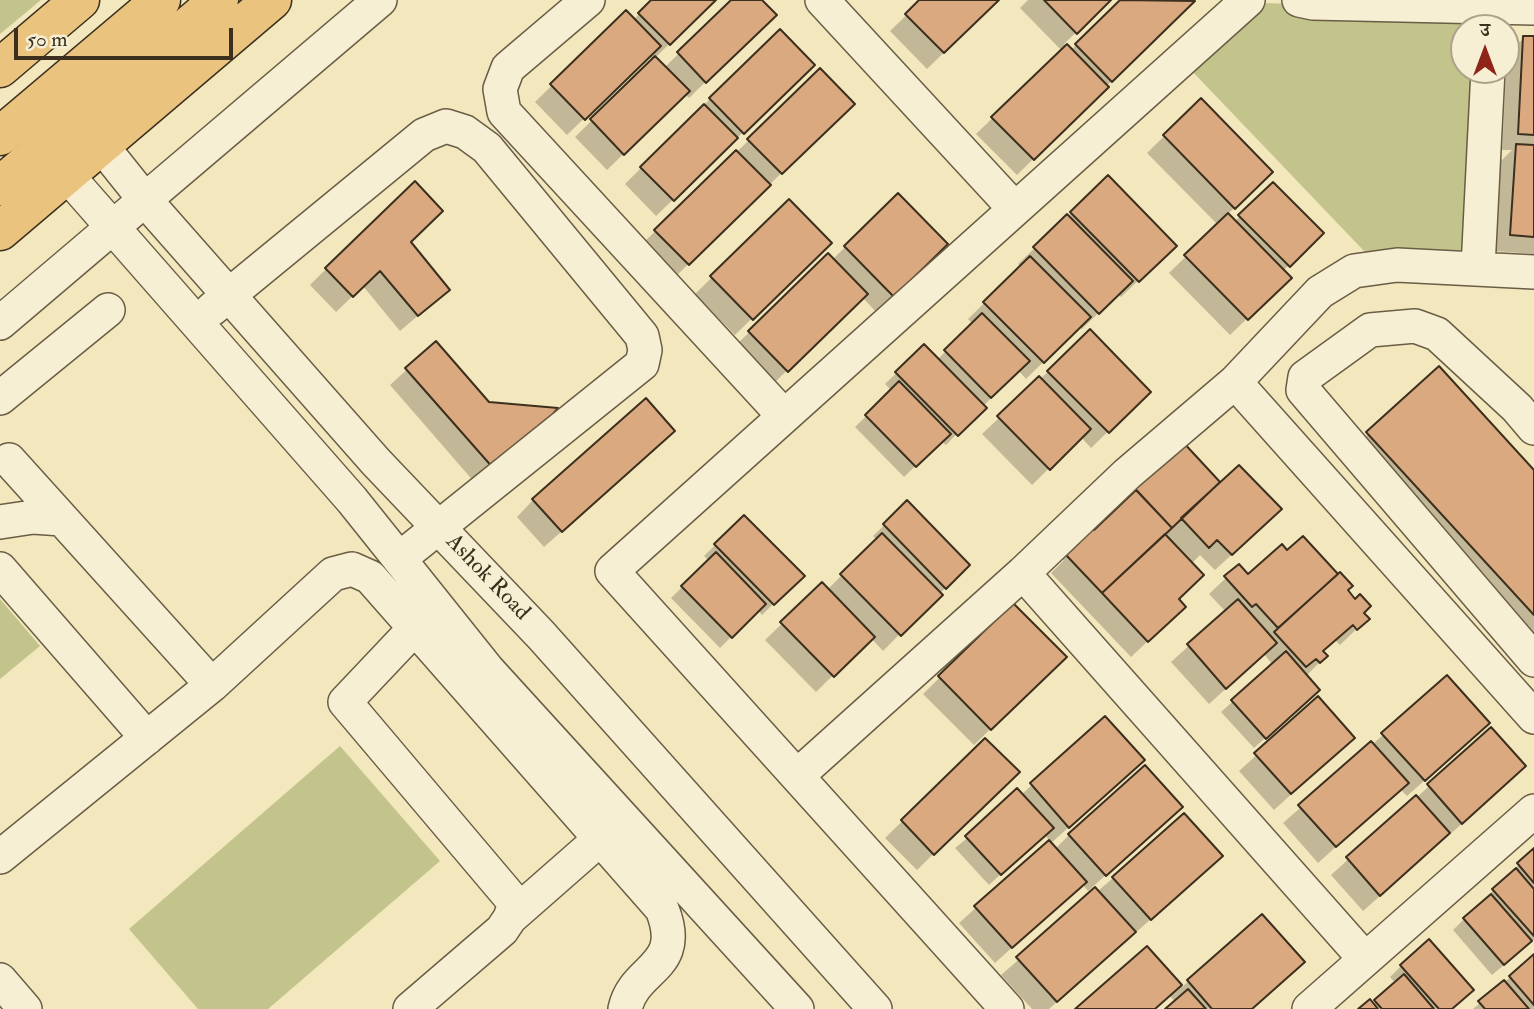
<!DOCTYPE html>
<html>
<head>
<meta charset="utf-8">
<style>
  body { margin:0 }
  #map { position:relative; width:1534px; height:1009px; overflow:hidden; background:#f3e7bd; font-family:"IM FELL Double Pica","Noto Serif Devanagari",serif }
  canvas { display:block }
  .north { position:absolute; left:1450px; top:14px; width:70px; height:70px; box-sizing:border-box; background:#f7efd4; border:2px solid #aca28b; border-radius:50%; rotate:0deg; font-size:19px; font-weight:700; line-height:28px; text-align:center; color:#3c2f1e }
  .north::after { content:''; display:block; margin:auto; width:24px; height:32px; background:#8f2418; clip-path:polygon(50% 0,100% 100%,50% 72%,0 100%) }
  .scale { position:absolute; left:14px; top:28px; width:219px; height:32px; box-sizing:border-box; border:4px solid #3c2f1e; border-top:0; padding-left:9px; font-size:21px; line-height:24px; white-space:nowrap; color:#3c2f1e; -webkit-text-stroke:5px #f7efd4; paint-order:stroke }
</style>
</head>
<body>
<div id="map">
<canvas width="1534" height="1009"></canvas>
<div class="north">उ</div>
<div class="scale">50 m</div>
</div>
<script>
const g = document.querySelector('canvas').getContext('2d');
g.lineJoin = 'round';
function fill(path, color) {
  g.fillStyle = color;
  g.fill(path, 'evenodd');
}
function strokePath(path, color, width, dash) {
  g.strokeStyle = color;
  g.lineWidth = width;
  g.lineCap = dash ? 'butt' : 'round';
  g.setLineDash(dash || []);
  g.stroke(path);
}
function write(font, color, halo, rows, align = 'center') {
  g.font = font + ' "IM FELL Double Pica",serif';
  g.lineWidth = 7;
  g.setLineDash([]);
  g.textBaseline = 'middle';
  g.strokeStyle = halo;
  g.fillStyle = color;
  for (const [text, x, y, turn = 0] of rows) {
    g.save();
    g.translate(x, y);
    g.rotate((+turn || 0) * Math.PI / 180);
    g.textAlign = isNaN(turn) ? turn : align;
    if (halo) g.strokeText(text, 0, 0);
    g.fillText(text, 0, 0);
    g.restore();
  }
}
fill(new Path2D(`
  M0 0H41L0 34Z
  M1263 3 1483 11 1482 28H1464V70H1480L1470 258 1365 252 1190 69Z
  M0 599 40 646 0 679Z
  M340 746 440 861 268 1009H198L129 929Z`), '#c3c38c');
fill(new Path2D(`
  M654 0H714L655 58 664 68 733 0H760L774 15 689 98 685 94 607 170 575 137 653 60 648 56 567 135 535 102 626 13 633 20Z
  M922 0H998L927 69 890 31Z
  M1028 0H1109L1064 44 1071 50 1122 0 1192 1 1017 175 976 134 1062 51 1020 8Z
  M1524 38H1534V254L1494 251 1500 162 1512 150H1502L1507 54Z
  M813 65 656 216 625 184 710 99Z
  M820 71 852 104 672 280 639 247Z
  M1201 100 1271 171 1227 215 1234 222 1273 184 1321 233 1283 271 1289 278 1230 335 1169 273 1218 225 1147 153Z
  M1108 178 1174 246 1121 297 1118 294 1082 329 1079 327 1026 379 1018 370 946 445 941 441 904 477 855 427 892 391 885 384 924 346 937 360 973 324 968 319 1021 267 1018 264Z
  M898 195 946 244 876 312 862 297 770 387 733 348 828 256 832 260Z
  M789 202 829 243 735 335 695 294Z
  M409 242 448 290 400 331 363 286 336 312 310 285 326 269Z
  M1090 332 1149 392 1091 448 1081 437 1032 485 982 434Z
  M435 344 503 461 476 484 390 385Z
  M1439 369 1534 472V659L1346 455Z
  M1182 444 1263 526 1215 570 1200 555 1191 564 1167 623 1131 657 1051 573 1064 560 1061 558 1077 542 1094 532 1120 507 1111 498Z
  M657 447 544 547 517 517 533 500Z
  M907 503 968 565 883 651 871 638 816 692 765 640 822 585 827 590 877 540 873 536Z
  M744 517 802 576 762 615 758 610 720 648 671 598 709 561 704 556Z
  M1248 577 1346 591 1367 619 1340 645 1335 640 1322 652 1326 656 1306 676 1307 700 1254 748 1221 712 1273 665 1264 654 1209 704 1171 662 1226 612 1209 594 1226 578Z
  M1013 605 1064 657 974 745 923 694Z
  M1318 699 1353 738 1274 810 1239 771Z
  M1105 718 1126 776 1050 844 1055 849 1069 835 1164 823 1088 891 1082 884 995 963 959 923 1050 841 1044 834 989 885 955 848 1021 795Z
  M1491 730 1508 783 1363 911 1331 875Z
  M1383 735 1471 739 1407 796 1400 789 1318 863 1283 823Z
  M985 740 1017 772 917 870 885 838Z
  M1534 850V940L1492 975 1453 930Z
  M1204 872 1133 935 1132 934 1049 1009H1032L1001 975 1113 878Z
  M1262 916 1252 1009H1168L1175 1002 1169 995 1154 1009H1078L1147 949 1182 987Z
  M1534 954V1009H1473L1534 957Z
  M1401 966 1451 1009H1361L1372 1005 1396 984 1390 977Z`), '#0003');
const building = new Path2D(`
  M651 0H716L670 45 638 13Z
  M731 0H762L777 15 706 83 677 52Z
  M919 0H999L944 53 905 14Z
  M1044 0H1111L1077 34Z
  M1120 0 1195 1 1112 82 1075 44Z
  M626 10 661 46 585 120 550 84Z
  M780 29 815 65 744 134 709 98Z
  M1523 36H1534V135L1518 134Z
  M1067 44 1109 87 1034 160 991 117Z
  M655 56 690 91 624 155 590 119Z
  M820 68 855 104 782 174 747 139Z
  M1201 98 1273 172 1235 209 1163 135Z
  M704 104 738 138 674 201 640 167Z
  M1516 144 1534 145V237L1510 235Z
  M736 150 771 185 689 265 654 230Z
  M1108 175 1177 246 1139 282 1070 212Z
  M415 181 443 211 411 242 450 290 418 316 380 271 353 297 325 268Z
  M1273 182 1324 233 1290 267 1238 215Z
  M898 193 948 244 894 297 844 246Z
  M789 199 832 243 753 320 710 276Z
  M1228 213 1292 278 1248 320 1184 255Z
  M1067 214 1133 281 1099 314 1033 247Z
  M828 253 868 294 788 372 748 331Z
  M1030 256 1091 317 1044 363 983 302Z
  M982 313 1030 361 991 398 944 350Z
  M1090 329 1151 392 1109 433 1047 371Z
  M436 341 489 402 558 408 526 446 494 469 405 368Z
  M924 344 987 408 958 436 895 372Z
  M1439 366 1534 470V615L1366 432Z
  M1039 376 1091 429 1050 470 997 416Z
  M899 381 951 434 916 467 865 415Z
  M646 398 675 431 562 532 532 499Z
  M1182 441 1220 482 1172 528 1127 480Z
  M1239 465 1282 509 1232 555 1217 540 1209 548 1181 518Z
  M1136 490 1172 528 1102 593 1066 555 1079 543 1076 540 1091 526 1094 530Z
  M907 500 970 565 946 589 883 524Z
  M744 515 805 576 774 605 714 544Z
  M882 533 943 595 901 636 840 574Z
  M1165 534 1204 575 1179 599 1186 607 1148 642 1102 593Z
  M1303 536 1338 574 1278 628 1256 604 1252 607 1224 576 1239 564 1248 574 1282 544 1287 550Z
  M716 552 766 604 732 638 681 586Z
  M1340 572 1353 586 1348 590 1355 599 1360 594 1371 606 1364 613 1370 619 1357 630 1353 625 1323 651 1328 656 1320 663 1316 659 1306 667 1274 632Z
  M822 582 875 637 834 677 780 622Z
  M1238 599 1277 643 1226 689 1187 644Z
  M1013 603 1067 657 991 730 938 676Z
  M1286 651 1320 690 1266 739 1231 700Z
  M1447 675 1490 723 1425 781 1381 733Z
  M1318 696 1355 738 1291 794 1254 753Z
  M1105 716 1145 760 1069 828 1030 783Z
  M1491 727 1526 766 1462 824 1427 784Z
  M985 738 1020 772 934 855 901 820Z
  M1371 741 1409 783 1336 847 1298 805Z
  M1145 765 1183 807 1106 876 1068 834Z
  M1017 788 1054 828 1001 875 965 836Z
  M1416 795 1450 833 1380 896 1346 857Z
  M1184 813 1223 856 1151 920 1112 877Z
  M1049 840 1087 882 1012 948 974 906Z
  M1534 848V883L1517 863Z
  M1516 868 1534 889V936L1492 889Z
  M1095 887 1136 932 1057 1002 1016 957Z
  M1491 894 1532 941 1504 965 1463 918Z
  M1262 914 1305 962 1252 1009H1212L1187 980Z
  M1429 939 1474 990 1452 1009H1439L1400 965Z
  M1147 946 1182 985 1155 1009H1075Z
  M1534 954V1005L1509 976Z
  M1404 974 1434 1009H1382L1374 1000Z
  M1504 980 1529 1009H1485L1478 1001Z
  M1188 989 1206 1009H1165Z
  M1370 999 1378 1009H1358Z`);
fill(building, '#daa980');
strokePath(building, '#3c2f1e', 2);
const minor = new Path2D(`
  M588 0 508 68 500 89 504 112 784 416
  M822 0 1015 209
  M1299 0 1313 3 1534 8
  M101 145 145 200 376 462 541 635 875 1009
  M66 174 352 500 488 670 797 1009
  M1478 268 1488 70
  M212 309 424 135 446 126 465 132 487 148 642 336 645 350 642 364 399 559
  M0 323 380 0
  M1235 382 1534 717
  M0 398 108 310
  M1534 428 1517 408 1437 334 1415 326 1370 330 1305 377 1303 390 1534 660
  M9 460 212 685
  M0 522 33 517 62 519
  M0 569 147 738
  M1023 573 1365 959
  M797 776 1023 573 1127 474 1235 382 1320 292 1354 271 1397 265 1534 272
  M0 857 212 685 333 574 352 569 370 577 662 909C686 969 634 966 625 1009
  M510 918 616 825
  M0 980 25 1009
  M410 1009 502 930 510 918 515 903 345 702 415 628
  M1007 1009 612 571 1248 0
  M1309 1009 1534 811`);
const major = new Path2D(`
  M0 68 80 0
  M0 136 161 0
  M0 186 219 0
  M0 231 272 0`);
strokePath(minor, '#6a5d46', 36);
strokePath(major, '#3c2f1e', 41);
strokePath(minor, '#f7efd4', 33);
strokePath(major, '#eac47e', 38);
write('23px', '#3c2f1e', '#f7efd4', [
  ["Ashok Road",487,578,46]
]);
</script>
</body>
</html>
